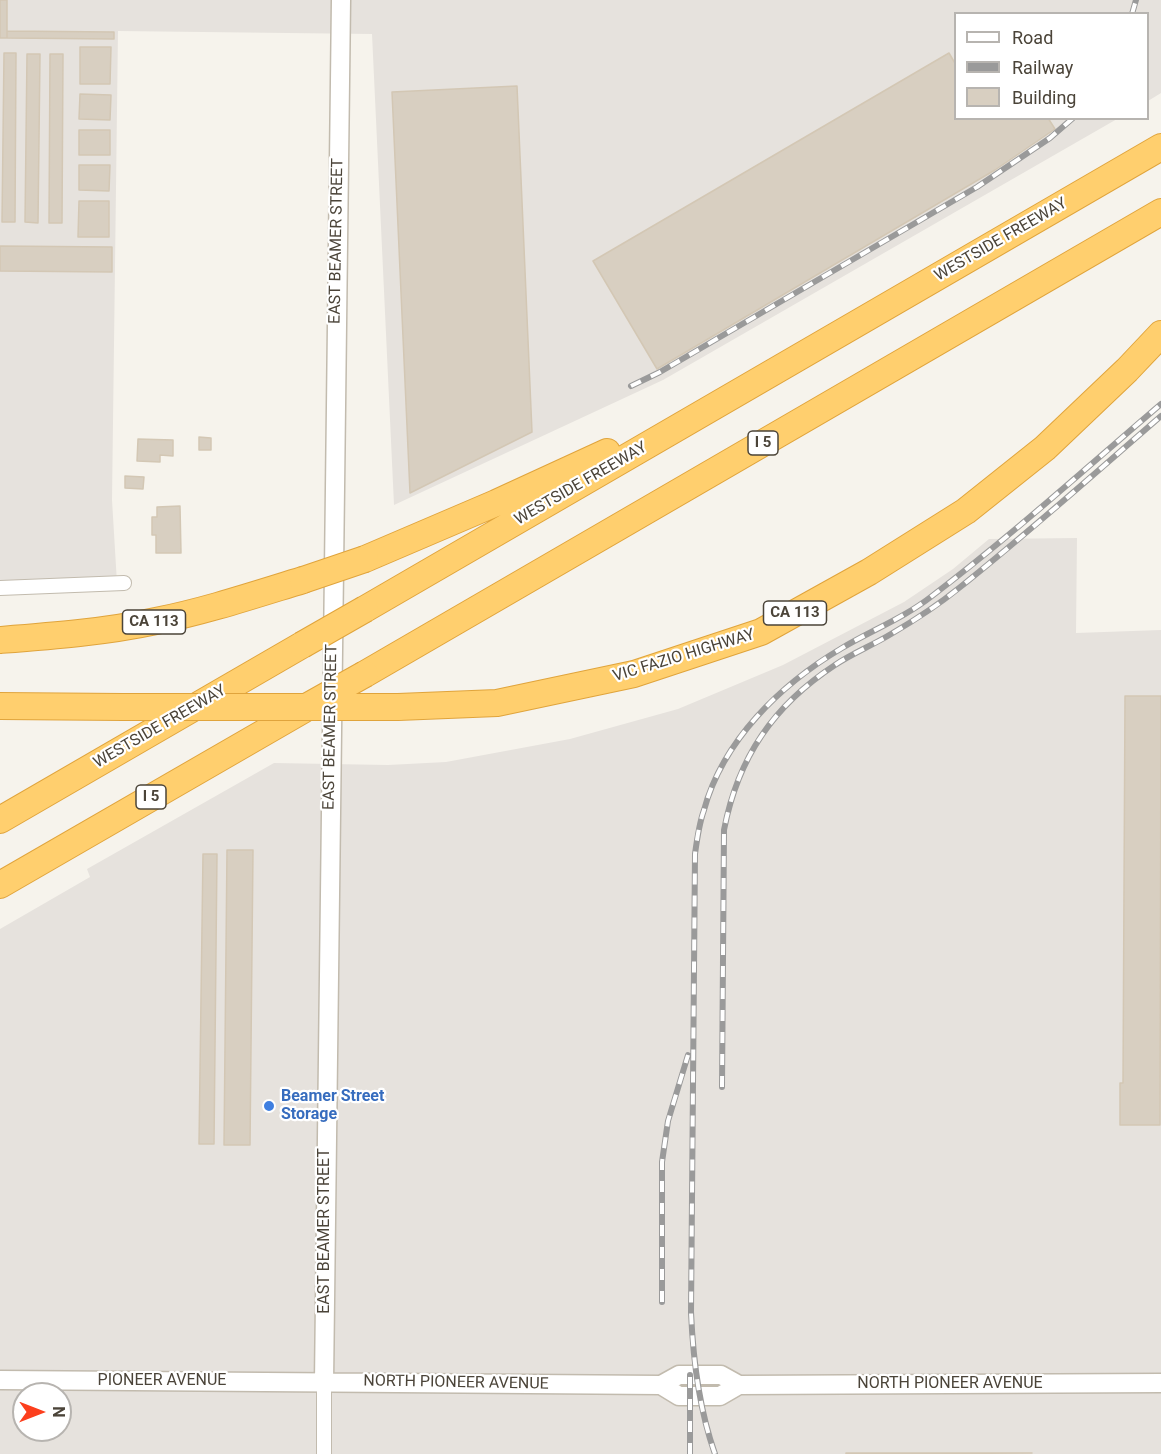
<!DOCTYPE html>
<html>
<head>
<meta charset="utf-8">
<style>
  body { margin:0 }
  #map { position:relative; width:1161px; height:1454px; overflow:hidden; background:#f6f3ec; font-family:Roboto,sans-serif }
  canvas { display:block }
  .legend { position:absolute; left:954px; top:12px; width:195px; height:108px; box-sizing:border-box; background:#fff; border:2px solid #b7b4b0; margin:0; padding:8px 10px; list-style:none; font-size:18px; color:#4b4439 }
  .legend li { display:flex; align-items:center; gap:12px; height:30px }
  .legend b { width:30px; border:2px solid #b7b4b0 }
  .north { position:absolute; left:12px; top:1382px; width:60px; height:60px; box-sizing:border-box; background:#fff; border:2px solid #b7b4b0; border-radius:50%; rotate:90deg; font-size:16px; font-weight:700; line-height:24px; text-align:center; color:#4b4439 }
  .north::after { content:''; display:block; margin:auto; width:21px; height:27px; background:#fc3f1d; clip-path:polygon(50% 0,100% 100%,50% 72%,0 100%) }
</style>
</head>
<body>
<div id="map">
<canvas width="1161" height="1454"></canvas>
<ul class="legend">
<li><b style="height:8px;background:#fff"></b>Road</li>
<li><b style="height:8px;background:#9a9a9a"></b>Railway</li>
<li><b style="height:16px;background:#d8cfc1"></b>Building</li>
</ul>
<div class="north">N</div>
</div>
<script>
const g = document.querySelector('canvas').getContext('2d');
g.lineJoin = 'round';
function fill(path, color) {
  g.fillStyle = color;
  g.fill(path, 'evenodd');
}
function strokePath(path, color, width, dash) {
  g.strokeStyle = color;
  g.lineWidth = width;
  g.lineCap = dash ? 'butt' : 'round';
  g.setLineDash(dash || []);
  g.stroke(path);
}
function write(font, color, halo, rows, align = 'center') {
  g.font = font + ' Roboto,sans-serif';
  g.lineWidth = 4.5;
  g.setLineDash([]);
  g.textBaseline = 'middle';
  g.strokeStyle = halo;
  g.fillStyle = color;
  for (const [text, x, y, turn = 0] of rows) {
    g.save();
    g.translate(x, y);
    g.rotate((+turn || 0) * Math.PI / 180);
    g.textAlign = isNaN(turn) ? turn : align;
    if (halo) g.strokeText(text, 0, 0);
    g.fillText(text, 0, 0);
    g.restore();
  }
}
fill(new Path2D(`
  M0 0H1161V93L1148 101V14H956V118L1117 119 663 380 394 505 372 34 118 31 112 500 117 583H0Z
  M1077 538 1076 633 1161 630V1454H0V929L90 877 87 869 274 763 388 765 446 762 570 739 678 709 783 665 904 602 953 569 989 539ZM24 1394H60V1430H24Z`), '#e6e2dd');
const building = new Path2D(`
  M0 0H7V38H0Z
  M7 31 114 32V39L7 38Z
  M80 47H111L110 84H80Z
  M4 53H16L15 222H2Z
  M949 53 956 65V118H1048L1055 129 995 170 657 369 593 261Z
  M27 54H40L38 223 25 222Z
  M50 54H63L62 223H49Z
  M517 86 532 432 410 493 392 92Z
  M80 94 111 95 110 120 79 119Z
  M79 130H110V155H79Z
  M79 165H110L109 191 79 190Z
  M79 201H109V237H78Z
  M0 246 112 247V272L0 271Z
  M199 437 211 438V450H199Z
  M138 439 173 440V456L160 455V462L137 461Z
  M125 476 144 477 143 489 125 488Z
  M180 506 181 553H156V535H152V517H157V507Z
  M1125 696H1161L1160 1125H1120V1083H1123Z
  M227 850H253L250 1145H224Z
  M203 854H217L214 1144H199Z
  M846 1453H1032L846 1454Z`);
fill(building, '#d8cfc1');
strokePath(building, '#d3c7b4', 1.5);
const minor = new Path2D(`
  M0 588 124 583
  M324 1382V1454`);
const tertiary = new Path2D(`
  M0 1380 661 1385 679 1396H720L739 1385
  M324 1382 341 0
  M661 1385 679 1375H721L739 1385 1161 1383`);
const motorway = new Path2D(`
  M365 559 496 503 607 452
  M365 609 1161 147
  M0 640C52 636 105 632 156 621 206 611 254 595 303 580
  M365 674 1161 212
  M0 706 123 707
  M398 707 497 703 634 674 761 632 869 572 966 511 1045 448 1127 370 1161 334
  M0 820 302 645
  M0 885 303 710`);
strokePath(minor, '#c2bbae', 16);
strokePath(tertiary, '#c2bbae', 21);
strokePath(motorway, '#e0a43c', 28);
strokePath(minor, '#fff', 14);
strokePath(tertiary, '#fff', 18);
strokePath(motorway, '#ffcf6e', 26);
const rail = new Path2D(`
  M1132 14 1136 0
  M631 386 660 372 977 187 1050 138 1073 118
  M722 1087 724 830C738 757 774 705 835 665 853 653 873 645 891 634 915 620 938 605 959 588 1028 533 1094 474 1161 416
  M662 1302V1162L668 1121 688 1055
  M690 1454V1375
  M715 1454C699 1409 693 1359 691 1312L695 854C697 839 699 824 704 810 723 740 781 684 842 648 872 630 904 618 932 596 1011 536 1085 469 1161 404`);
strokePath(rail, '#9a9a9a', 6);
strokePath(rail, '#fff', 4, [11]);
const motorwayBridge = new Path2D(`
  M303 580 365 559
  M302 645 365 609
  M308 706 365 674
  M123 707H398`);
strokePath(motorwayBridge, '#e0a43c', 28, []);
strokePath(motorwayBridge, '#ffcf6e', 26);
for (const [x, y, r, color] of [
  [269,1106,6,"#3f7fe0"]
]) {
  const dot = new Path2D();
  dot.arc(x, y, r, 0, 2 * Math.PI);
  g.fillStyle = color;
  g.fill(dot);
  strokePath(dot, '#fff', 2);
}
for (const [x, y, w] of [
  [763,443,30],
  [795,613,63],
  [154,622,63],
  [151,797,30]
]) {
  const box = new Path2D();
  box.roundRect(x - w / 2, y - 12, w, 24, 4.5);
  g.fillStyle = '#fff';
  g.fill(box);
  strokePath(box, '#4b4439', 1.5);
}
write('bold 15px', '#4b4439', null, [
  ["I 5",763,443],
  ["CA 113",795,613],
  ["CA 113",154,622],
  ["I 5",151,797]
]);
write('16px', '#4b4439', '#fff', [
  ["WESTSIDE FREEWAY",1001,240,-30],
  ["EAST BEAMER STREET",337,241,-89],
  ["WESTSIDE FREEWAY",581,484,-30],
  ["VIC FAZIO HIGHWAY",684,656,-17],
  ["WESTSIDE FREEWAY",160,727,-30],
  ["EAST BEAMER STREET",331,727,-89],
  ["EAST BEAMER STREET",325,1231,-90],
  ["PIONEER AVENUE",162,1381],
  ["NORTH PIONEER AVENUE",456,1383,1],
  ["NORTH PIONEER AVENUE",950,1384]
]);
write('bold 16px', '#366cbe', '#fff', [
  ["Beamer Street",281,1097],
  ["Storage",281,1115]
], 'left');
</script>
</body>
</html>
